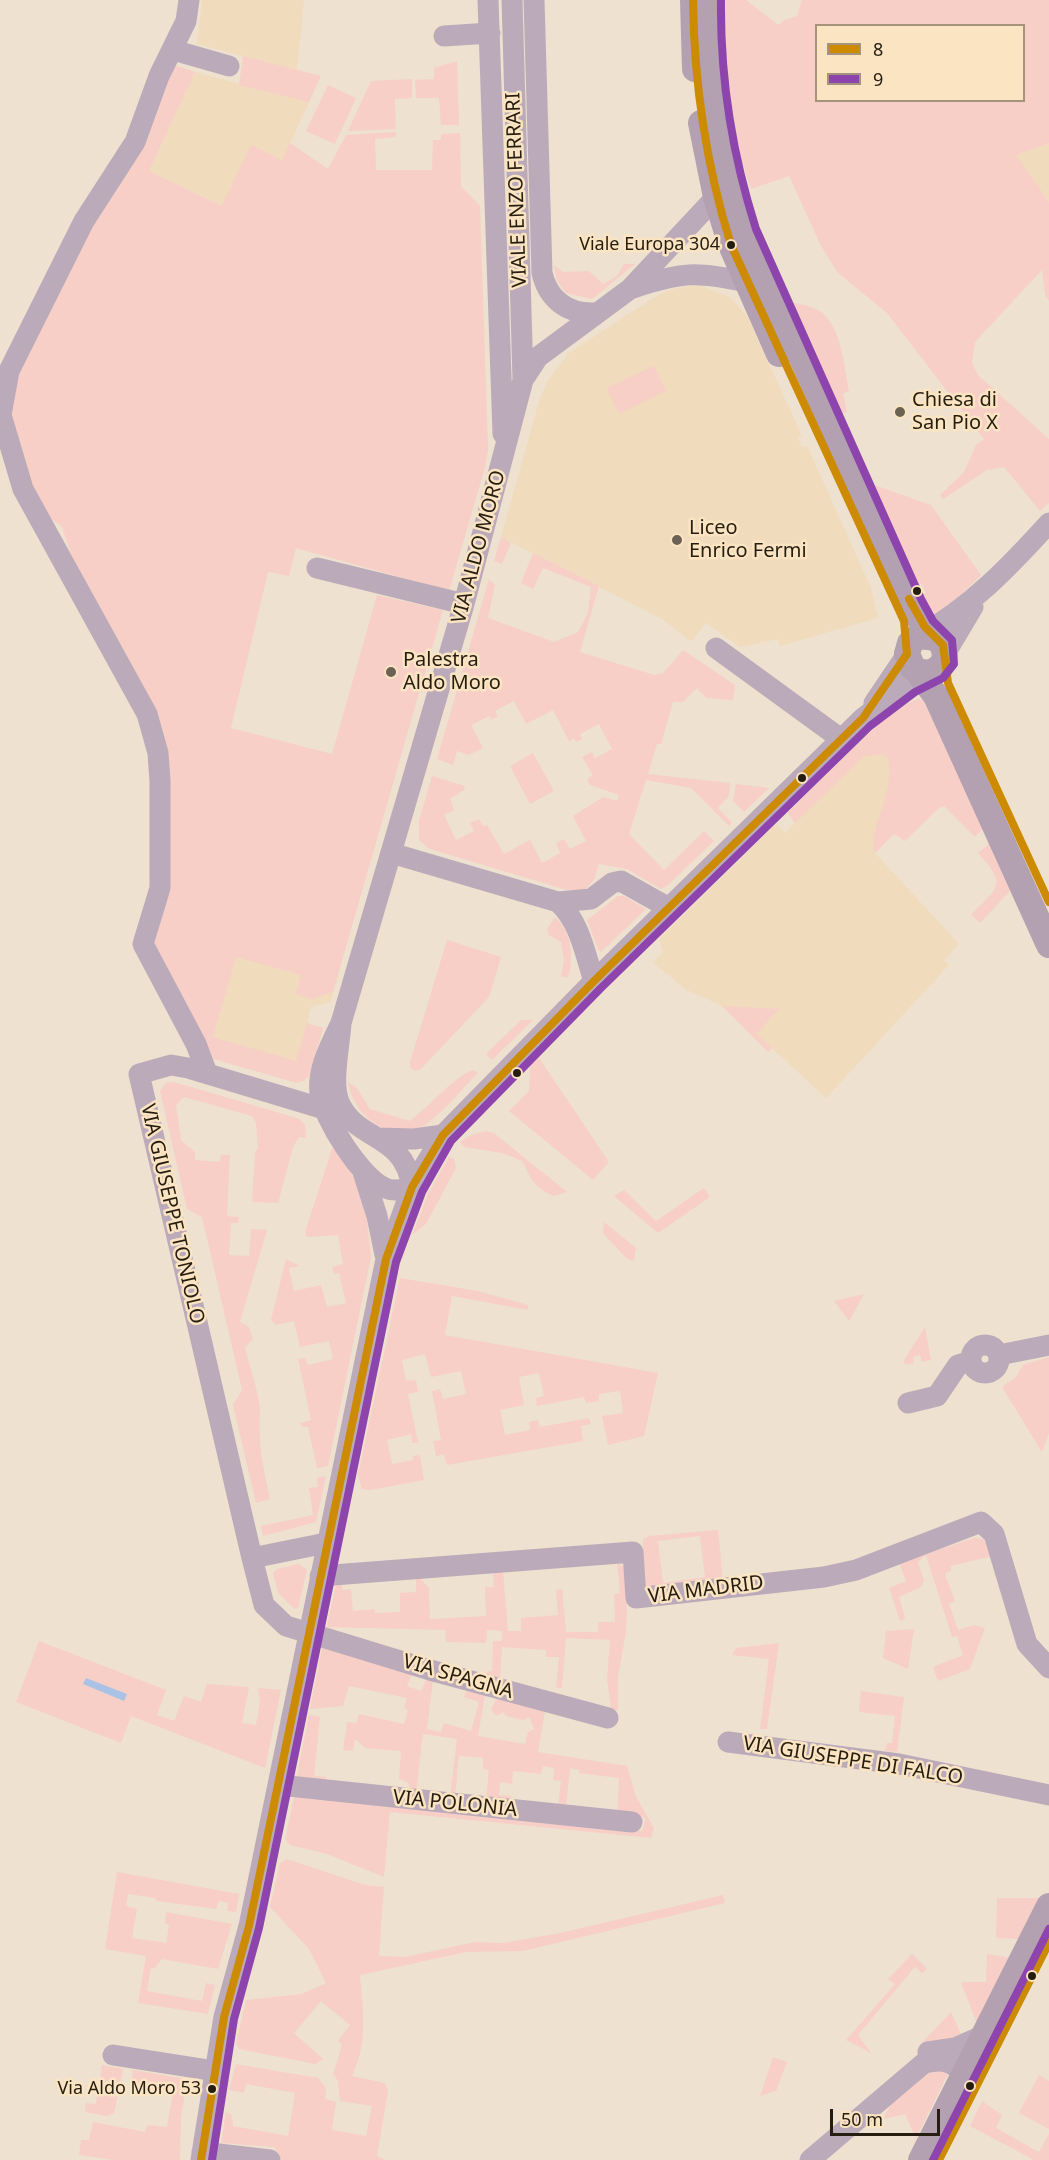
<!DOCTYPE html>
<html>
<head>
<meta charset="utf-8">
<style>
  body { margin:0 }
  #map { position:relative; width:1049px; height:2160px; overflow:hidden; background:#eee1cf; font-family:"Noto Sans",sans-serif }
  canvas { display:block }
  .legend { position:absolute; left:815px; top:24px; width:210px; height:78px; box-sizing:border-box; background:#fbe4c2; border:2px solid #a5947b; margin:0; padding:8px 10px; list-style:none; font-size:18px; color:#251d10 }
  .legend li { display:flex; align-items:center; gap:12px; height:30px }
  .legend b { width:30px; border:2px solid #a5947b }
  .scale { position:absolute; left:830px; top:2109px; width:110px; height:27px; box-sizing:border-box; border:3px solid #251d10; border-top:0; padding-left:8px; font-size:18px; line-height:21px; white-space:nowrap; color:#251d10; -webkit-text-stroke:4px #fbe4c2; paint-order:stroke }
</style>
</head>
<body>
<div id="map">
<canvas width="1049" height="2160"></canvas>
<ul class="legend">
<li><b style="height:8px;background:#cd8b03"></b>8</li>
<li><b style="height:8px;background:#8e44ad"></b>9</li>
</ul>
<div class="scale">50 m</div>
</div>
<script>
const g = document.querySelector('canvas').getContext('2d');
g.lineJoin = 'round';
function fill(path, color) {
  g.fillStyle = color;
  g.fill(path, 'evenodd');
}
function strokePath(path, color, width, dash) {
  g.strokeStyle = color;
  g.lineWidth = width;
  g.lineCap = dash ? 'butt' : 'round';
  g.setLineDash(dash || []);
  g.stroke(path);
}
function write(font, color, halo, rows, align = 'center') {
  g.font = font + ' "Noto Sans",sans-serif';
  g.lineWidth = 5;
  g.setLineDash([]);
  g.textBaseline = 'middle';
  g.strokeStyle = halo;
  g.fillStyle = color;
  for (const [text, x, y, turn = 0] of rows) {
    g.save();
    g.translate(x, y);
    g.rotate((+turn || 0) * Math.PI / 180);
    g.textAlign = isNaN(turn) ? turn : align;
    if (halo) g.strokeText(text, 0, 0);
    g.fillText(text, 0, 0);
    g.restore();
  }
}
fill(new Path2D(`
  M202 0H304L297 70 197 44Z
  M195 72 309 102 254 221 149 171Z
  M1049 143V202L1017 160 1016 154Z
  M700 285 731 298 747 316 802 436 798 438 802 447 807 446 871 588 878 618 779 646 778 639 740 647 706 623 691 641 662 619 501 537 540 398 547 382 569 353 658 295 676 288Z
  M880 725 938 737 956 769 875 853 959 944 944 960 949 965 826 1098 772 1048 768 1052 722 1006 687 990 653 963 663 952 659 939 776 824 785 833 795 823 788 813Z
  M188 909 339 974 330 1002 311 1007 307 1023 323 1028 305 1081 297 1083 214 1059Z`), '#f0dbbc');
fill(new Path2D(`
  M725 0H746L778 25 785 20 797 16 802 0H1049V143L1016 155 1049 202V301L1045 295 1042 270 975 342 972 363 978 375 1049 439V503L1040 511 1004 467 987 470 943 499 940 495 964 472 976 445 984 439 887 313 838 273 821 246 789 176 751 189C730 128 723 65 725 0ZM816 26H1024V100H816Z
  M243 56 321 76 309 102 239 85Z
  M457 61 459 125H441L439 98H416L415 80 434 79V68Z
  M177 66 195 72 149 171 222 206 251 145 282 160 290 143 328 169 346 135 396 132V137L375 139 376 170H432L433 140H441V134L460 133 461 186 480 206 488 448 486 464 449 591 296 548 289 576 268 572 231 728 332 754 377 595 443 610 333 992 312 999 296 994 301 975 236 957 213 1037 296 1061 307 1023 323 1028 309 1077 297 1083 214 1059 157 963 153 948 170 791 77 572 62 527 44 513 22 470 13 431 10 388 169 68Z
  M412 79V98L395 99 396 129 348 131 371 81Z
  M328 85 356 98 335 144 306 131Z
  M624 264H635L592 299 566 293 557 281 554 265 563 272 589 271 603 284 617 276Z
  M790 302C800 304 812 306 821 312 842 328 844 367 849 391L843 394 847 412 840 414Z
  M654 366 666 391 619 414 607 388Z
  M874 485 931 505 981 575 943 612 934 613 922 595 926 593 921 583 917 585Z
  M501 537 511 543 502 564 494 561Z
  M533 553 599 586 580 652 654 675 663 673 683 650 735 685 733 700 706 698 697 688 683 702H673L661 744H657L648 774 730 783 729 796 718 808 732 823 729 826 691 788 646 780 629 834 664 870 704 831 714 841 667 886 661 889 627 869 599 864 594 880 585 890H567L430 849 419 840V821L432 776 465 786 464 790 450 799 454 810 444 815 456 840 474 831 470 823 479 819 483 826 487 825 504 854 530 840 542 863 560 853 556 843 564 839 570 849 586 841 573 816 603 797 617 801 619 795 590 785 587 779 593 775 582 757 592 752 595 758 612 749 599 724 580 734 582 739 576 742 574 738 569 741 553 710 526 724 514 701 495 711 498 716 491 720 489 716 471 725 483 748 469 755 457 751 453 765 437 759 489 579 495 585 488 618 554 642 578 632 588 613 591 587 543 568 533 589 521 583Z
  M919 699 925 701 983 829 975 837 944 806 939 808 905 841 894 834 875 853C868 828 896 792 888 758L882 754 864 756 795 823 788 813C813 789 891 704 919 699Z
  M533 753 554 791 530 804 510 766Z
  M736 784 769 788 744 812 733 801Z
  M989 844 1010 891 980 923 971 915C998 887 1008 886 978 853Z
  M618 896H624L646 909 601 952 598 949 587 920Z
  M555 917C572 933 574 957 568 978L561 976 564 960 561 942 549 935 547 929Z
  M447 940 501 957 489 997 421 1069 415 1071 410 1068V1062Z
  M722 1006 779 1009 756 1034 772 1048 768 1052Z
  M521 1020H533L492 1060 486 1054Z
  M539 1058 609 1162 593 1180 509 1111 529 1091 530 1066Z
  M473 1070 478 1073C462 1089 446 1109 428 1123 394 1148 353 1117 348 1082L357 1088 370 1109 410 1121C427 1108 456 1075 473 1070Z
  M174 1082 300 1119 305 1125 306 1138 299 1137 293 1147 278 1203 252 1202 255 1152 258 1148 256 1123 252 1116 184 1097 176 1105 181 1140 195 1152V1160L220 1162 221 1155H230L227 1216 239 1217 238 1223H231L229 1255 249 1256 251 1229 267 1230 240 1322 249 1327 253 1339 245 1348C249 1365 260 1395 260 1412 258 1442 263 1468 270 1499L256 1503 233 1405 242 1390 202 1217 187 1209 160 1091 166 1083Z
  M486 1131 494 1133 567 1192 554 1196C532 1186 533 1181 522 1161L502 1153 464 1147 460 1142 471 1135Z
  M333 1146 345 1160 357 1184 367 1220 371 1257 328 1466 317 1468 308 1427H302L300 1423 311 1420 298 1359 305 1358 308 1365 333 1359 329 1341 300 1347 294 1321 276 1325 271 1320 286 1259 300 1266 289 1268 294 1291 321 1285 327 1307 346 1303 339 1273 334 1274 332 1267 343 1264 338 1235 307 1237 305 1232Z
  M449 1157 454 1159 456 1168 426 1224 412 1235 428 1194Z
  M704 1188 710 1197 658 1233 614 1196 624 1190 656 1221Z
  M604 1222 636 1248 634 1261 626 1258 603 1233Z
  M400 1278 478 1291 528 1305V1310L452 1296 445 1335 658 1373 644 1436 608 1445 602 1416 623 1413 620 1391 599 1394V1401L586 1403 584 1397 537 1406 536 1398 544 1396 539 1373 519 1377 524 1405 500 1410 505 1435 530 1430 529 1422 538 1420 540 1427 589 1418 591 1424 581 1426 583 1441 447 1465 444 1454 436 1456 433 1441 441 1440 432 1391 440 1389 443 1399 466 1394 461 1371 431 1377 425 1354 402 1360 406 1381 416 1380 418 1392 408 1394 418 1443H412L411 1434 387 1440 392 1464 413 1460V1456L420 1455 424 1480 370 1490 362 1489 358 1475Z
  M864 1294 849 1321 834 1301Z
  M925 1327 931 1360 922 1362 920 1355 913 1357 914 1363 905 1365 904 1360Z
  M1049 1357V1433L1042 1452 1002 1387 1016 1377 1023 1365Z
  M326 1476 316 1522 263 1536 261 1526 313 1515 309 1488 318 1487 317 1478Z
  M718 1530 723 1580 646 1588 642 1584 643 1539 649 1536ZM700 1536 705 1577 663 1583 658 1541Z
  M974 1538C986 1536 989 1545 992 1556L951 1566V1571L945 1574 955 1601 949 1604 958 1630 974 1625 985 1628 970 1669 938 1681 933 1667 963 1655 957 1636 952 1637 926 1555 918 1562 924 1581 921 1587 899 1597 905 1618 900 1621 889 1588 906 1581 899 1563Z
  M617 1563 628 1568 626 1632 618 1677V1711L611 1709 607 1680 610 1640 566 1638 562 1688H556L559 1657H546V1650L502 1647 500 1680 486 1676 487 1672 492 1671 493 1641H502V1631L487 1630 486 1643 446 1642 445 1630 327 1627 336 1584 342 1583V1590L351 1589 353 1611 375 1609V1613L400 1612V1593L416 1592V1578L419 1577 429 1588 430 1619 486 1616 485 1587H494L493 1572 503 1571 508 1631H521V1618L558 1615 556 1590 562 1589 566 1632H598V1622H615L614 1594 620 1593Z
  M299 1564 307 1570 298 1608 294 1609 278 1593 273 1573 277 1569Z
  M914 1629 908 1669 883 1658 886 1631Z
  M39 1641 166 1690 157 1715 174 1721 184 1696 201 1702 207 1684 249 1687 242 1723 256 1725 260 1701 258 1688 281 1690 265 1768 131 1716 121 1743 16 1702Z
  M779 1643 767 1729H760L769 1659 732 1655 736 1648Z
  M323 1644 412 1674 407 1686 421 1691 427 1678 433 1680 427 1729 441 1732 444 1723 471 1731 479 1702 464 1697 467 1689 485 1695 478 1736 525 1744 528 1732 534 1729 529 1717 523 1720 506 1716 503 1712 496 1716 491 1709 497 1698 545 1711 538 1752 627 1766 636 1797 654 1828 651 1838 390 1812 384 1877 327 1854 290 1845 285 1839 295 1794 642 1831 646 1818 617 1814 619 1778 579 1773V1770L570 1768 566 1809 558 1808 561 1781 553 1780 554 1768 543 1766 541 1774 513 1771 512 1784 500 1782 499 1795 511 1796V1803L486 1800 489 1770 483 1769V1758L459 1756 455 1797 450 1796 457 1739 423 1734 416 1793 410 1792 409 1783 399 1779 401 1751 365 1748 355 1739 353 1751 343 1750 347 1722 356 1723 359 1714 404 1724 408 1710 404 1708 407 1698 349 1686 343 1706 310 1709Z
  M861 1691 904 1697 897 1752 885 1751 887 1743H892L895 1716 859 1712Z
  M309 1715 320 1717 314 1776 326 1777V1783L296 1780Z
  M287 1859 365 1885 384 1887 379 1956 405 1957 475 1942 503 1943 560 1933 723 1895 725 1903 523 1951 466 1952 360 1975C363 2009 368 2044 352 2076L385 2083 388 2091 377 2156 385 2160H282L274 2147 221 2143 226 2112 232 2115 233 2126 288 2136 295 2093 246 2084 244 2093 229 2090 236 2064 318 2078 326 2088 325 2099 336 2102 332 2130 366 2136 372 2106 340 2101 338 2081 333 2074 342 2045 338 2041 350 2025 321 2001 294 2033 323 2059 315 2064 239 2049 236 2043 246 2000 302 1994 326 1983 309 1949 270 1907 280 1863Z
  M117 1872 239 1894 236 1912 227 1911 228 1903 219 1901 216 1909 157 1901 155 1898 128 1894 126 1906 137 1909 132 1938 166 1943 169 1925 165 1923 166 1912 232 1924 218 1969 162 1959 155 1968H151L147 1991 202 2001 206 1983 215 1985 208 2014 138 2003 146 1956 105 1949Z
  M997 1898H1041L1020 1939 996 1938Z
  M912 1954 927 1969 922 1973 915 1967 858 2035 871 2053 846 2040 895 1984 888 1979Z
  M987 1954 1010 1958 977 2024 961 1982H986Z
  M951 2012 962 2036 945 2043 924 2044 918 2047Z
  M773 2057 787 2062 776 2091 760 2096Z
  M102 2065 123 2069 114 2113 107 2116 85 2112 86 2103 96 2104Z
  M936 2069 949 2072 916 2138 905 2114 884 2119C887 2102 920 2076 936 2069Z
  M133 2070 187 2079 181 2118 180 2160H113L79 2155 81 2140H89L93 2122 145 2132 147 2125 167 2127 173 2093 130 2086Z
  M1039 2075 1049 2081V2129L1019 2113Z
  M982 2101 1002 2115 996 2128 1039 2152 1049 2134V2160H1034L970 2126Z`), '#f7cfc7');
fill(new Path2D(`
  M86 1678 127 1694 124 1701 83 1684Z`), '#aac2e6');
strokePath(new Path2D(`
  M189 0 186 21 159 76 135 142 84 221 9 371 1 415 23 489 147 714 158 753 160 781V888L143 944 196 1044 207 1073
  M488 0 503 434
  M512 0 523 380
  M534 0 542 273C548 299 567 314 594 313
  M444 36 490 33
  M173 50 229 66
  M633 288C681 272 697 271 746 282L755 274
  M317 568 464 604
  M919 636C971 607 1010 566 1049 523
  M716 648 841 739
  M945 654 973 607
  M874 703 907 654
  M391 853 558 902 591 899 612 883 621 881 669 908
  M558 902C580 922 585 954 594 981
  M341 1023C340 1044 331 1082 339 1102 357 1143 404 1132 412 1187 403 1190 394 1192 385 1188 361 1178 323 1118 320 1093 317 1069 331 1044 341 1023L464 604 523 380 538 357 630 289 716 197 728 196
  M378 1138 414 1139 443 1135
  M363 1172 377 1216 385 1255
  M971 1359a14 14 0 1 1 28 0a14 14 0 1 1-28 0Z
  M999 1355 1049 1345
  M908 1403 937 1396 958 1365 971 1361
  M326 1543 252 1558 264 1605 286 1626 430 1670 608 1718
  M252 1558 139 1074 171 1065 188 1068 324 1109 334 1104
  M320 1576 633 1552 636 1598 824 1577 856 1570 981 1522 994 1534 1027 1644 1049 1668
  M728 1742 899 1764 1049 1795
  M279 1785 632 1822
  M928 2052 955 2048 984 2035
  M113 2055 215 2071
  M202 2152 270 2160
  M201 2160 224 2017 249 1926 386 1259 412 1187 443 1135 594 981 863 718 910 683 931 673
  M810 2160 924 2063C942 2059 952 2060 964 2075`), '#bbabba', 21);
strokePath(new Path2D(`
  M693 0 695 69
  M711 0C708 79 721 158 746 233L912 604C916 611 919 619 924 625 933 638 948 642 944 661 937 673 925 676 913 668L907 654 910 643 919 636 937 638
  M701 123 716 197 731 245 779 354
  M918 672 936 696 1049 945
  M921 2160 1049 1906`), '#b3a0b0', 26);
strokePath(new Path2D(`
  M909 599 925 627 943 645 948 683 1049 902
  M201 2160 224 2017 249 1926 386 1259 412 1187 443 1135 594 981 863 718 907 654 904 621 731 245C706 165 694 84 693 0
  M939 2160 1049 1943`), '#cd8b03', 8);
strokePath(new Path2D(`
  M212 2160 234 2019 259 1928 396 1262 422 1192 451 1141 601 988 870 726 915 692 943 678 954 664 952 640 933 621 921 599 756 229C732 154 720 79 721 0
  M933 2160 1049 1929`), '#8e44ad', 8);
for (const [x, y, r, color] of [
  [731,245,5,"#251d10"],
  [900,412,6,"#6b6253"],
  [677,540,6,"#6b6253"],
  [917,591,5,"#251d10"],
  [391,672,6,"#6b6253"],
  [802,778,5,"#251d10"],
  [517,1073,5,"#251d10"],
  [1032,1976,5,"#251d10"],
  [970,2086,5,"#251d10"],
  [212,2089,5,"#251d10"]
]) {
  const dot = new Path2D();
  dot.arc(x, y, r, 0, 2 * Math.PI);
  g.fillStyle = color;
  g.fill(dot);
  strokePath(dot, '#fbe4c2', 2);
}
write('18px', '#251d10', '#fbe4c2', [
  ["Viale Europa 304",720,245],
  ["Via Aldo Moro 53",201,2089]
], 'right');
write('20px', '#251d10', '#fbe4c2', [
  ["VIALE ENZO FERRARI",517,190,-92],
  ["VIA ALDO MORO",479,547,-75],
  ["VIA GIUSEPPE TONIOLO",172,1214,77],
  ["VIA MADRID",706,1590,-7],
  ["VIA SPAGNA",458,1677,16],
  ["VIA GIUSEPPE DI FALCO",853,1761,9],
  ["VIA POLONIA",455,1804,6]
]);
write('20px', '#251d10', '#fbe4c2', [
  ["Chiesa di",912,400],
  ["San Pio X",912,423],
  ["Liceo",689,528],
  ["Enrico Fermi",689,551],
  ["Palestra",403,660],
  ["Aldo Moro",403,683]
], 'left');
</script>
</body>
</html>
